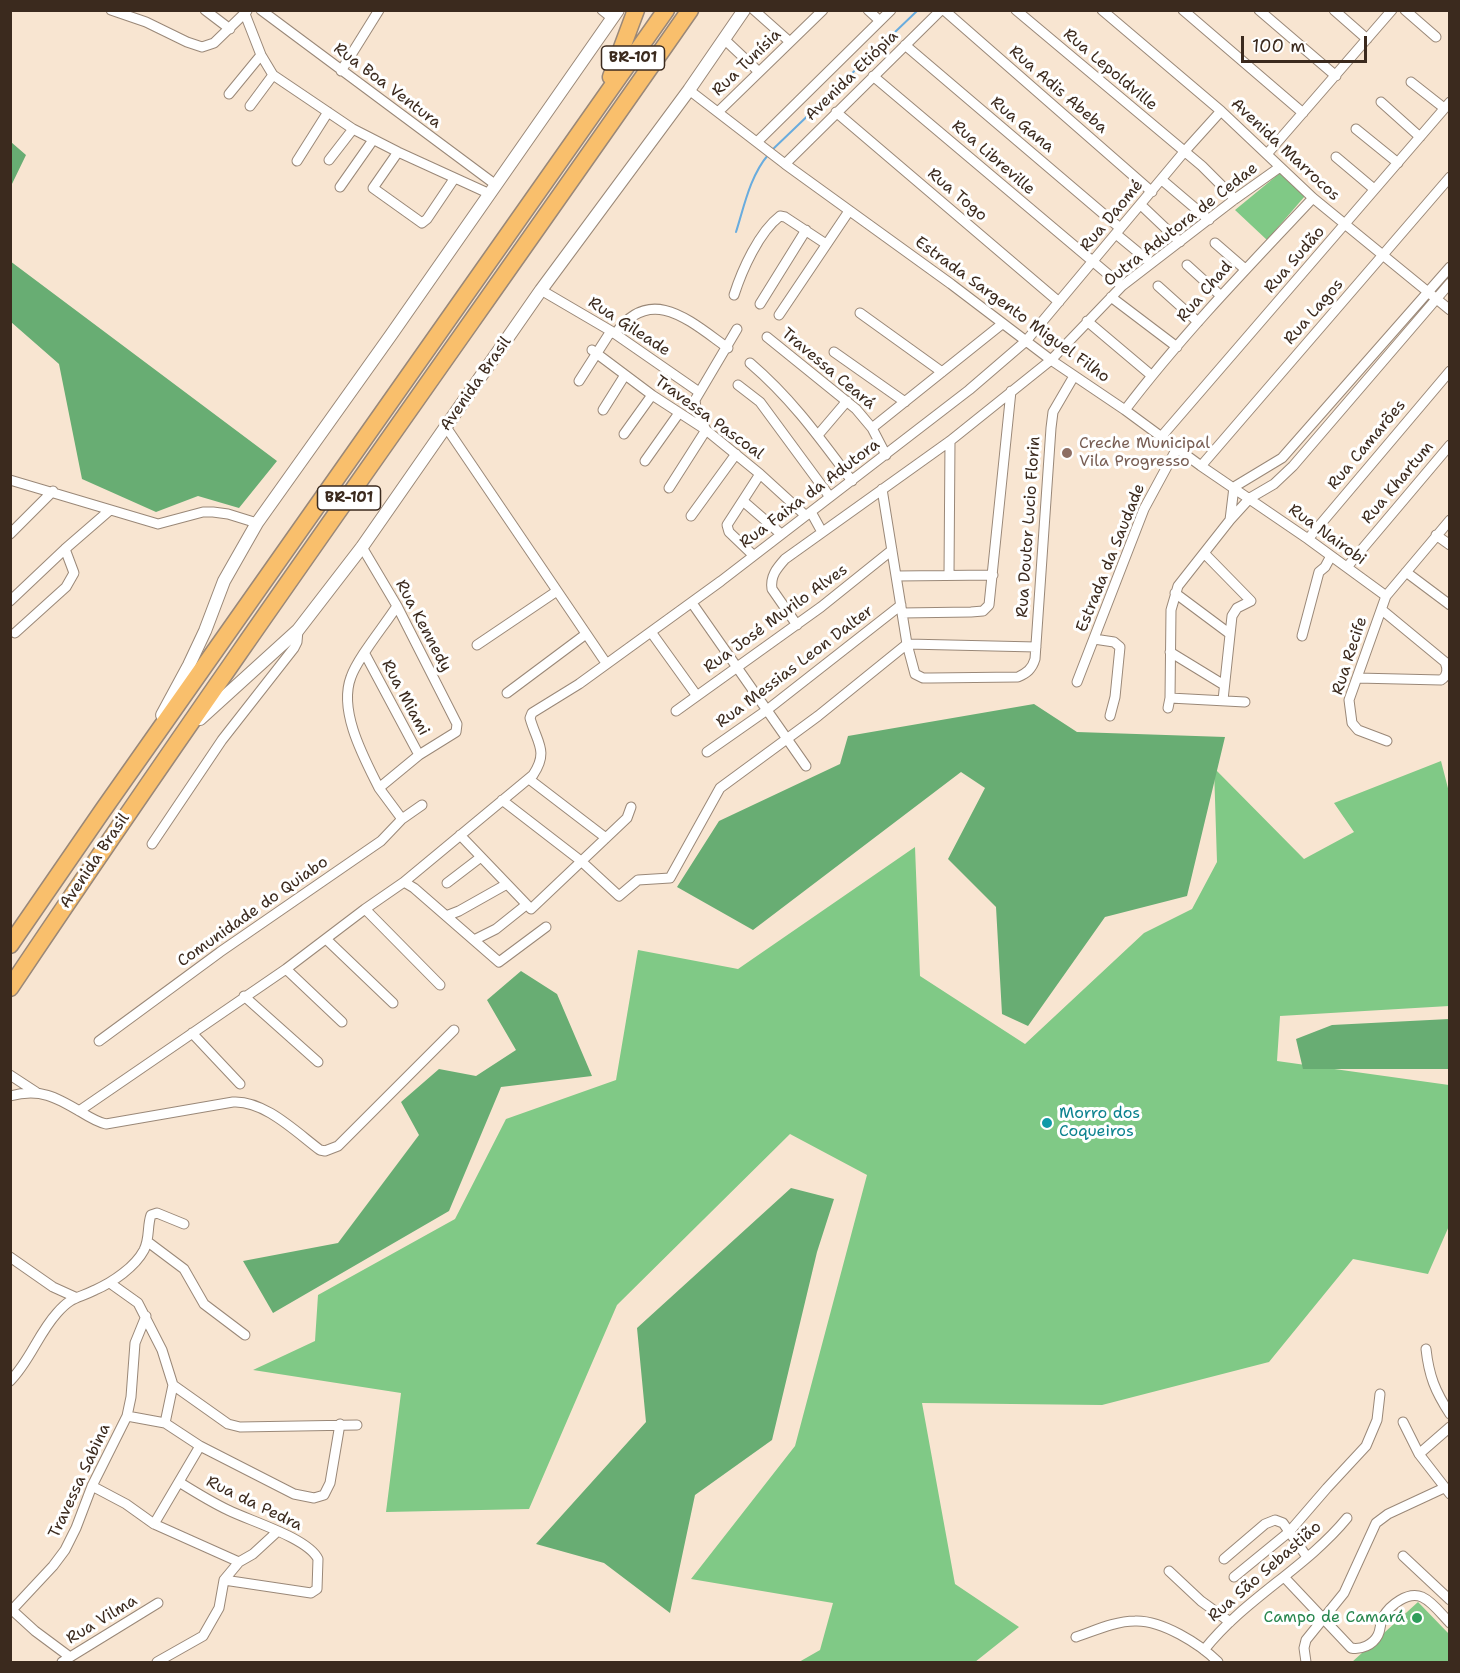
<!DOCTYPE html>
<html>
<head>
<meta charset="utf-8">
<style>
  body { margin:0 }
  #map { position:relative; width:1460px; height:1673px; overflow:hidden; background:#f8e5d1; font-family:"Shantell Sans",sans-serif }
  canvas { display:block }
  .frame { position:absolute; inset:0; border:12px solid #3b2a1e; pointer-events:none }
  .scale { position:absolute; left:1241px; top:36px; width:126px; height:27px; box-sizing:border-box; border:3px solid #3b2a1e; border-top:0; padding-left:8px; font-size:18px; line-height:21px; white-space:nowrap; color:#3b2a1e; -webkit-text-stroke:4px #fff; paint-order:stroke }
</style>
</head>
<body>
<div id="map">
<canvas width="1460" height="1673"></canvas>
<div class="frame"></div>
<div class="scale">100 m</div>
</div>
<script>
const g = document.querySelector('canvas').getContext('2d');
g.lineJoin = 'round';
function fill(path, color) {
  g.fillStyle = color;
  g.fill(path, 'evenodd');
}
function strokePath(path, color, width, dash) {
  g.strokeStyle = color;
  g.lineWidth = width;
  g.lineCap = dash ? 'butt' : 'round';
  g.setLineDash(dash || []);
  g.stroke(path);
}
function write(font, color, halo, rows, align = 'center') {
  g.font = font + ' "Shantell Sans",sans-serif';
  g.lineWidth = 6;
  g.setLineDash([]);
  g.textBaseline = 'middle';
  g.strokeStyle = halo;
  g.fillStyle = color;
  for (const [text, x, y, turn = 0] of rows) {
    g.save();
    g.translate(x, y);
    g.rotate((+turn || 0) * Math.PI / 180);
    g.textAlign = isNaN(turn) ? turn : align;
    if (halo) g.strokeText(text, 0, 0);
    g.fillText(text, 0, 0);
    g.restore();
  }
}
fill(new Path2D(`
  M1280 173 1305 196 1267 240 1235 210Z
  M1441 761 1450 796 1449 1006 1280 1016 1277 1061 1449 1085V1226L1428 1274 1353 1259 1269 1362 1102 1405 922 1403 955 1584 1019 1627 975 1662H799L820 1650 833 1603 691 1579 795 1446 867 1175 790 1134 617 1305 529 1509 386 1512 401 1393 253 1370 315 1341 318 1295 455 1219 506 1119 616 1080 638 950 738 969 915 847 920 976 1025 1044 1144 933 1192 909 1217 862 1214 768 1304 859 1354 832 1334 803Z
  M1418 1602 1449 1634V1662H1352Z`), '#80c986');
fill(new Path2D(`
  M11 142 26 155 11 186Z
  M10 261 277 461 239 508 198 496 156 512 82 479 59 364 11 322Z
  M1034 704 1077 732 1225 737 1187 896 1105 917 1028 1026 1002 1014 996 907 948 859 985 788 961 772 753 930 677 887 719 821 840 764 848 736Z
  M521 971 557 994 592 1076 501 1087 449 1211 273 1313 243 1261 338 1243 419 1135 401 1102 439 1069 476 1076 516 1050 487 1000Z
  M1449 1019V1069H1303L1296 1039 1332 1025Z
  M791 1188 834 1199 817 1252 772 1440 695 1495 670 1613 604 1563 536 1544 646 1422 637 1328Z`), '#68ad73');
strokePath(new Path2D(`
  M771 151 918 10
  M736 232C744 207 750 176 768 155`), '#69acde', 2);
const minor = new Path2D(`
  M111 10 146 22 187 42 202 47 214 43 247 11
  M205 10 230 29
  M261 10 496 185
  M602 10 612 18
  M754 10 790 42
  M868 10 880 21
  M944 10 1152 192
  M1016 10 1202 166 1235 199
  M1102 10 1221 111 1313 198 1450 310
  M1183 10 1303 113
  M1259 10 1336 76
  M1334 10 1367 39
  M1405 10 1436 37
  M245 14 261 55 273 75 353 129 398 152 490 194
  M724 39 759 72
  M905 45 1120 228
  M341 71 379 10
  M873 76 1122 286
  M1411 82 1444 108
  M689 90 785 164 951 284 1051 360 1125 410 1201 466 1308 539 1386 596
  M229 94 261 55
  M1381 102 1420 137
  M250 106 273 75
  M718 112 823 10
  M836 112 1059 302
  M1356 129 1398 163
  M757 142 891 10
  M398 152 373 188 422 223 427 219 454 179
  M1267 154 1392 10
  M1336 157 1374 189
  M329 160 353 129
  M297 161 328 112
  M785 164 941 10
  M1162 180 1209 220
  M340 187 373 140
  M1141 205 1180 242
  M1116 234 1151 263
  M1215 243 1245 269
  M1187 265 1221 296
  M1158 286 1198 322
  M541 290 611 331 699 392
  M734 295C742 270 759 232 780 216L785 217 826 244
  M1111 297 1177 347
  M760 304 806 230
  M860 313 942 372
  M779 315 849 211
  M1087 321 1151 375
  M615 334C651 283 691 322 728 348
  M767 337 856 409 872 428 886 455
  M592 350 652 395 706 430 760 474 805 515
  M834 352 905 402
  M750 363C792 399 819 437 852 481
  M579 381 611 331
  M738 385 760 402 830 497
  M603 410 625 375
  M1125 410C1182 335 1248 267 1313 198
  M446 427 606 663
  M872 428 1002 324
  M624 434 652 395
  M818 435 847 401
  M1161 437 1450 102
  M645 461 679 413
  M1201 466 1450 177
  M10 480 158 524 203 512H213L228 514 257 523
  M669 488 706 430 696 408 695 400 737 329
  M882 489 907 644 915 674 923 678H931L1018 677C1027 673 1032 669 1035 659L1051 428 1053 412 1074 376
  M743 501 781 534
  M811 512 822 532
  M691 516 736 454
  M1230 520 1234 487 1282 458 1450 267
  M10 534 53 491
  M1436 535 1450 545
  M1308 539 1450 371
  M362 547 397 606 457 724 456 732 419 755 379 788 402 819
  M1204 553 1251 601 1237 608 1232 616 1223 700
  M753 555 729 532 727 525 760 474
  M1347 567 1450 445
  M1406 572 1450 605
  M949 575 950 441
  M897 576 993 575
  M1175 593 1230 634
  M10 601 65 549 110 510
  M692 603 806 766
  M902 613 971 612 983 611 989 605 1011 391
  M797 625 772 589C770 576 777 568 785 559L950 441 1051 360 1122 286 1235 199 1280 167
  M651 632 697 696
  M15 633 66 587 74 573 65 549
  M1302 636 1319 572 1325 567 1331 556
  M1094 639 1114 642 1120 647 1115 697 1110 716
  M477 645 557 591
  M1170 652 1224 685
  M365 654 419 755
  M1357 678 1441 680C1448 676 1448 669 1445 662L1382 610
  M1077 682 1144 509 1177 448
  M507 693 586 634
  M1170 698 1245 702
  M1168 708 1170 698 1171 610 1178 586 1230 520 1250 498 1274 484 1293 466 1450 283
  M676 711 821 607 892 550
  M1387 741 1358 730 1352 723 1349 700 1386 596 1450 520
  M707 752 767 710 901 605
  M529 779 606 838
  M379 788C364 758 338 711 351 677 358 657 385 625 397 606
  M502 800 581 861 619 896 638 880 670 878 720 788 818 716 907 644 1036 647
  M460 835 531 909 627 818 631 807
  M152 844 222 740 294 648 297 642 298 630
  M404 882 533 775C549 751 537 743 530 718L532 713 579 684 721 581 969 390 1026 341 1184 152 1221 111
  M447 883 481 857
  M365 909 440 985
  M446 916 459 911 507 884
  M326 939 393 1003
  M474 940 496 929 526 905
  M286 969 342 1022
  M244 996 318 1062
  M192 1033 240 1084
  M99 1041 220 952 381 841 402 819 422 805
  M10 1075 36 1092
  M10 1096C40 1088 56 1097 81 1112 89 1117 97 1122 106 1124L233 1102C264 1100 296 1132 320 1150L325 1151 338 1146 454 1030
  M79 1111 286 969 365 909 404 882 414 888 499 962 546 927
  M148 1242 184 1269 204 1304 245 1335
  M10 1257 53 1287 75 1297
  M110 1283 138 1303 162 1350 173 1385 165 1423
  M1426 1349C1429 1376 1435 1391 1450 1414
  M10 1381C30 1361 38 1334 57 1313 72 1296 77 1299 95 1290 113 1282 135 1267 144 1250 150 1238 147 1226 151 1215L157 1213 184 1224
  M173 1385 228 1424 240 1427 357 1425
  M127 1416 165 1423 200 1446 294 1494 314 1498 324 1495 330 1483 340 1424
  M1403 1422 1419 1454 1450 1494
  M1419 1454 1450 1427
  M179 1482C195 1492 211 1502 228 1510 250 1521 308 1538 318 1559L317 1589 311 1593 224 1580
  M92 1486 126 1504 154 1524 239 1562
  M154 1524 200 1446
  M1403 1556 1450 1600
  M1224 1559 1265 1524 1275 1520 1283 1523 1307 1557
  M1169 1571 1201 1601 1230 1622
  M1234 1577 1289 1532 1327 1488 1366 1446 1377 1420 1380 1394
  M1284 1577 1351 1648C1361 1650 1373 1645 1378 1635 1381 1629 1380 1622 1383 1617 1390 1605 1408 1591 1422 1597 1433 1602 1442 1615 1450 1623
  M12 1610 35 1631 70 1657
  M10 1612 53 1566 65 1550 76 1528 92 1486 127 1416 131 1397 135 1343 146 1316
  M1076 1637C1094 1631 1115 1621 1135 1621 1162 1620 1200 1644 1218 1662
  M1204 1650C1244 1599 1306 1568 1347 1518
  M62 1662 158 1603
  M157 1662 203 1636 219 1608 224 1580 239 1562 253 1554 278 1531
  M1306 1662 1304 1648 1306 1640 1344 1593 1376 1523 1388 1514 1444 1488`);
const tertiary = new Path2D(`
  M162 715 189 665 205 631 224 581 257 523 391 335 618 10
  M200 719 298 630 362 547 541 290 689 90 744 10`);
const motorway = new Path2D(`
  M611 77 636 10
  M10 945 103 810 666 10
  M10 988C231 658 463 336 690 10`);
strokePath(minor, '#9a8878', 11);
strokePath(tertiary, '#9a8878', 14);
strokePath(motorway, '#9a8878', 19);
strokePath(minor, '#fff', 9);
strokePath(tertiary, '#fff', 12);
strokePath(motorway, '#f9bf6c', 16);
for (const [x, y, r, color] of [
  [1067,453,6,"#8d6e63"],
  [1047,1123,6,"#0f9aa8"],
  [1417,1618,6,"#2e9e5b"]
]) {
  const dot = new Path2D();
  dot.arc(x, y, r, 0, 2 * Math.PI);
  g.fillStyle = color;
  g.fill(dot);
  strokePath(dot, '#fff', 2);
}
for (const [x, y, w] of [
  [633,58,63],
  [349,498,63]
]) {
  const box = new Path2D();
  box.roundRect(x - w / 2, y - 12, w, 24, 4.5);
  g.fillStyle = '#fff';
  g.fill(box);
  strokePath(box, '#3b2a1e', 1.5);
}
write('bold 15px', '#3b2a1e', null, [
  ["BR-101",633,58],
  ["BR-101",349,498]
]);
write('16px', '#3b2a1e', '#fff', [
  ["Rua Tunísia",747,63,-44],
  ["Rua Lepoldville",1110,70,40],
  ["Avenida Etiópia",852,76,-44],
  ["Rua Boa Ventura",387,86,37],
  ["Rua Adis Abeba",1058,90,41],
  ["Rua Gana",1022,125,40],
  ["Avenida Marrocos",1285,150,43],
  ["Rua Libreville",993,158,41],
  ["Rua Togo",957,195,40],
  ["Rua Daomé",1112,216,-50],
  ["Outra Adutora de Cedae",1181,225,-38],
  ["Rua Sudão",1295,260,-49],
  ["Rua Chad",1205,292,-49],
  ["Estrada Sargento Miguel Filho",1012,310,36],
  ["Rua Lagos",1314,312,-49],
  ["Rua Gileade",629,327,33],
  ["Travessa Ceará",828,369,40],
  ["Avenida Brasil",476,384,-55],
  ["Travessa Pascoal",709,418,36],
  ["Rua Camarões",1367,445,-50],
  ["Rua Khartum",1398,483,-50],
  ["Rua Faixa da Adutora",810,494,-37],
  ["Rua Doutor Lucio Florin",1029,527,-86],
  ["Rua Nairobi",1327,535,36],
  ["Estrada da Saudade",1111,558,-68],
  ["Rua José Murilo Alves",776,619,-36],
  ["Rua Kennedy",423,626,62],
  ["Rua Recife",1350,656,-72],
  ["Rua Messias Leon Dalter",795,667,-37],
  ["Rua Miami",405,698,62],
  ["Avenida Brasil",95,861,-56],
  ["Comunidade do Quiabo",253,912,-35],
  ["Travessa Sabina",80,1481,-65],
  ["Rua da Pedra",254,1504,26],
  ["Rua São Sebastião",1265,1572,-41],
  ["Rua Vilma",102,1620,-31]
]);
write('16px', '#785e54', '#fff', [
  ["Creche Municipal",1079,444],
  ["Vila Progresso",1079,462]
], 'left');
write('16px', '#0d838f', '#fff', [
  ["Morro dos",1059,1114],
  ["Coqueiros",1059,1132]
], 'left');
write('16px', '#27864d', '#fff', [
  ["Campo de Camará",1405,1618]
], 'right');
</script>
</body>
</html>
